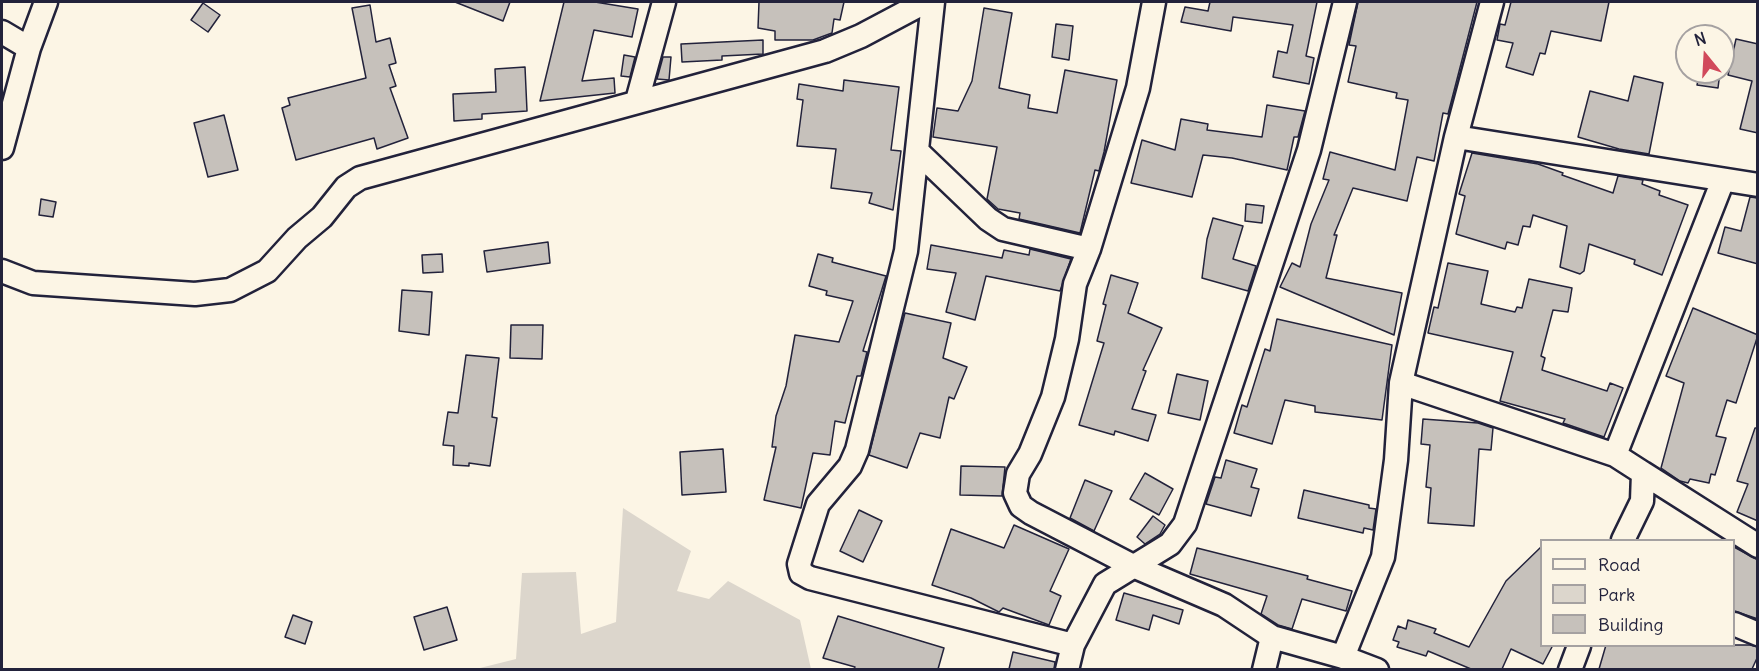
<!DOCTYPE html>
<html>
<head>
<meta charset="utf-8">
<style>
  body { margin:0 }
  #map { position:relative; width:1759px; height:671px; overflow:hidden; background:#fcf5e5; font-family:Delius,sans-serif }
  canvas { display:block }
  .frame { position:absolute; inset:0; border:3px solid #22223b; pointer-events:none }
  .legend { position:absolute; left:1540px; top:539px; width:195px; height:108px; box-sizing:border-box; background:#fcf5e5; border:2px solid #a5a1a1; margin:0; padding:8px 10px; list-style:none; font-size:18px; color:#22223b }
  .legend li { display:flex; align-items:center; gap:12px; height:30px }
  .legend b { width:30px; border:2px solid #a5a1a1 }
  .north { position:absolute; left:1675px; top:24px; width:60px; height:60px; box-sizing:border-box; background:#fcf5e5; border:2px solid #a5a1a1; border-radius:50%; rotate:342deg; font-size:16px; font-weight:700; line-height:24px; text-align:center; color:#22223b }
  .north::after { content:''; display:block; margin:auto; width:21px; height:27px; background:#d1495b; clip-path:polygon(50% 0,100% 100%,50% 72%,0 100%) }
</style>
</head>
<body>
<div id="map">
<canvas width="1759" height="671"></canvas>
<div class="frame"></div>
<ul class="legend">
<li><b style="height:8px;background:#fcf5e5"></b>Road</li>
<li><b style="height:16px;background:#dcd6cc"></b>Park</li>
<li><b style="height:16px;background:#c6c1bb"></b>Building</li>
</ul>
<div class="north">N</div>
</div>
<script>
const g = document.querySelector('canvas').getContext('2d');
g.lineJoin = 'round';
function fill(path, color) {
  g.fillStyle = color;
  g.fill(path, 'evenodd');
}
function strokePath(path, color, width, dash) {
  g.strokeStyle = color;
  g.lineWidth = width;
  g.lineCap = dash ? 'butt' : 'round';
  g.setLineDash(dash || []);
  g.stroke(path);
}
fill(new Path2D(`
  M623 508 691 551 677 591 709 599 728 581 800 620 811 669H476L516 659 522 573 576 572 581 634 616 622Z`), '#dcd6cc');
const building = new Path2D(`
  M455 2H510L503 21Z
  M564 2H595L638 9 632 37 594 30 582 81 614 78 615 93 540 101Z
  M759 2H844L840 20 834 19 832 33 813 40H775V31L758 28Z
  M1210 2H1317L1306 56 1314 58 1309 84 1273 77 1278 51 1287 53 1293 25 1233 17 1231 31 1181 22 1185 7 1208 11Z
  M1358 2H1477L1448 114 1443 113 1434 161 1417 157 1407 201 1353 188 1334 235H1337L1326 278 1402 293 1394 335 1280 287 1292 263 1300 267 1311 224 1329 180 1323 179 1330 152 1395 170 1408 100 1396 98 1397 93 1348 82 1356 46 1349 45Z
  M1511 2H1609L1601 41 1551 31 1545 54 1540 53 1533 75 1506 67 1513 43 1497 40 1500 24 1505 25Z
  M203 3 220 15 208 32 191 20Z
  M370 5 376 42 390 38 396 63 389 65 396 86 390 88 408 138 377 149 374 138 296 160 282 108 290 105 288 98 366 78 352 8Z
  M984 8 1012 13 999 88 1030 95 1028 108 1057 113 1065 70 1117 80 1104 152 1099 171 1095 170 1080 233 1019 219 1020 213 998 209 987 199 997 147 933 137 937 108 958 111 972 81Z
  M1056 24 1073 26 1069 60 1052 57Z
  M1736 39 1758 44V133L1740 129 1752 81 1728 75Z
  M763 40V54L722 56V60L682 62 681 44Z
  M624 55 635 57 630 77 621 76Z
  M663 57H671L669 80 657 79Z
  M525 67 527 111 482 114V119L454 121 453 94 496 92 495 69Z
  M1700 72H1720L1718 88 1697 85Z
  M1634 76 1663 83 1649 154 1619 149 1578 137 1590 91 1628 101Z
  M844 80 899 87 891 150 901 151 893 210 869 203 872 193 831 188 836 149 797 146 803 100 797 99 799 84 843 91Z
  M1267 105 1305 111 1298 137H1294L1287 170 1232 158 1203 155 1192 197 1131 183 1142 140 1175 150 1181 119 1208 124 1207 130 1262 137Z
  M224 115 238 170 208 177 194 123Z
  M1472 153 1538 164 1563 173 1562 175 1613 193 1618 176 1643 180 1642 184 1660 191 1659 195 1688 205 1662 275 1634 264 1635 260 1589 244 1584 271 1580 274 1560 267 1567 226 1533 215 1530 227 1523 226 1518 245 1507 242 1505 249 1456 234 1465 196 1459 194Z
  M1750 197 1758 198V264L1718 253 1725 227 1741 231Z
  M41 199 56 202 53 217 39 215Z
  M1246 204 1264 206 1262 223 1245 221Z
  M1213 218 1243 226 1233 259 1256 266 1248 291 1202 278 1207 239Z
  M548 242 550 263 487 272 484 251Z
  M931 245 1002 258 1004 250 1029 255 1030 249 1071 259 1060 291 986 276 975 320 946 312 956 273 927 269Z
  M442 254 443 272 423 273 422 255Z
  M818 254 833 258 832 262 886 276 863 351 867 352 861 376H857L845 423 835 421 830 455 813 453 801 508 764 500 776 447H772L776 416 786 386 795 335 839 342 853 301 826 295 827 291 809 286Z
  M1448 263 1488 271 1481 304 1515 312 1517 307 1522 308 1529 279 1572 288 1568 312 1553 310 1541 356 1545 358 1542 370 1607 391 1610 383 1623 388 1604 437 1563 423 1565 419 1500 401 1513 352 1428 333 1434 307 1438 308Z
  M1111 275 1138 283 1128 313 1162 328 1143 370 1146 371 1132 409 1156 415 1148 441 1115 431 1114 435 1079 425 1104 343 1097 341 1106 305 1103 304Z
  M402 290 432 292 429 335 399 331Z
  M1693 308 1758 335 1736 403 1727 400 1716 436 1726 438 1715 475 1711 474 1709 483 1690 479 1688 483 1680 481 1661 468 1684 383 1666 376Z
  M905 313 951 323 943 358 967 367 954 399 949 397 940 438 920 433 907 468 869 455Z
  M1277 319 1392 345 1382 420 1315 412V406L1285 400 1272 444 1234 433 1242 405 1247 407 1265 349 1270 351Z
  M511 325H543L542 359 510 358Z
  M466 355 499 358 492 417 497 418 490 466 469 463V466L453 465 454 446 443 445 448 412 458 413Z
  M1177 374 1208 381 1200 420 1168 413Z
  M1423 419 1478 423 1493 428 1491 450 1479 449 1474 526 1428 523 1431 488 1426 487 1430 445 1421 444Z
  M1755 428H1758V521L1737 512 1748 484 1737 481Z
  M723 449 726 492 682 495 680 452Z
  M1226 460 1257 469 1251 487 1259 489 1251 516 1206 504 1215 477 1221 478Z
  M961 466 1005 467 1002 496 960 495Z
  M1145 473 1173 489 1159 515 1130 499Z
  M1085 480 1112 491 1094 531 1070 518Z
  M1304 490 1369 505V508L1376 509 1373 530 1364 528 1363 533 1298 518Z
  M859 510 882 521 863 562 840 551Z
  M1153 516 1165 525 1160 534 1145 544 1137 537Z
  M1014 525 1069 549 1050 591 1061 596 1049 625 1003 608 999 612 971 598 932 585 951 529 1004 548Z
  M1542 546V645H1553L1543 664 1511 649 1502 669H1471L1428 651 1426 656 1397 647 1399 642 1393 640 1398 626 1406 629 1408 620 1436 629 1434 633 1469 647 1506 581Z
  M1734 547 1758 560V619L1734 611Z
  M1197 548 1308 576 1307 579 1352 591 1346 611 1302 599 1292 629 1278 625 1261 614 1267 596 1190 574Z
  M1124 593 1183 610 1179 624 1153 615 1149 630 1116 620Z
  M447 607 457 640 424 650 414 617Z
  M293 615 312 622 305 644 285 637Z
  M838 616 944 648 938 669H854L855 667 823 658Z
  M1606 645H1750L1758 647V656L1752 669H1599Z
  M1013 652 1055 662 1054 669H1009Z`);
fill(building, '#c6c1bb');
strokePath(building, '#22223b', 1.5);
const minor = new Path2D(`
  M933 2 906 251 857 450 850 466 818 504 799 564 801 573 810 578 1073 645
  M1154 2 1138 88 1089 249 1075 284 1067 339 1053 397 1030 454 1018 474 1015 493 1021 506 1031 513 1133 566 1224 605 1272 637 1343 657 1377 670
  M2 32 29 48
  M637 101 664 2
  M1456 137 1758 185
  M2 148 29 48 46 2
  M917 151 988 219 1003 229 1089 249
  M2 271 33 283 195 294 230 290 267 271 297 238 322 217 346 187 360 178 825 51 861 36 925 2
  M1401 383 1615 455
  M1643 473 1758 546
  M1623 540 1642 501 1643 473 1615 455 1723 180
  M1734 624 1758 634
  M1343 657 1383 557 1396 460 1401 383 1456 137 1492 2
  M1067 670 1073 645 1105 584 1170 544 1185 524 1309 150 1345 2
  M1264 670 1272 637
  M1570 670 1579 646`);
strokePath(minor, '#22223b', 27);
strokePath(minor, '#fcf5e5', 22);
</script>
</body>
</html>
